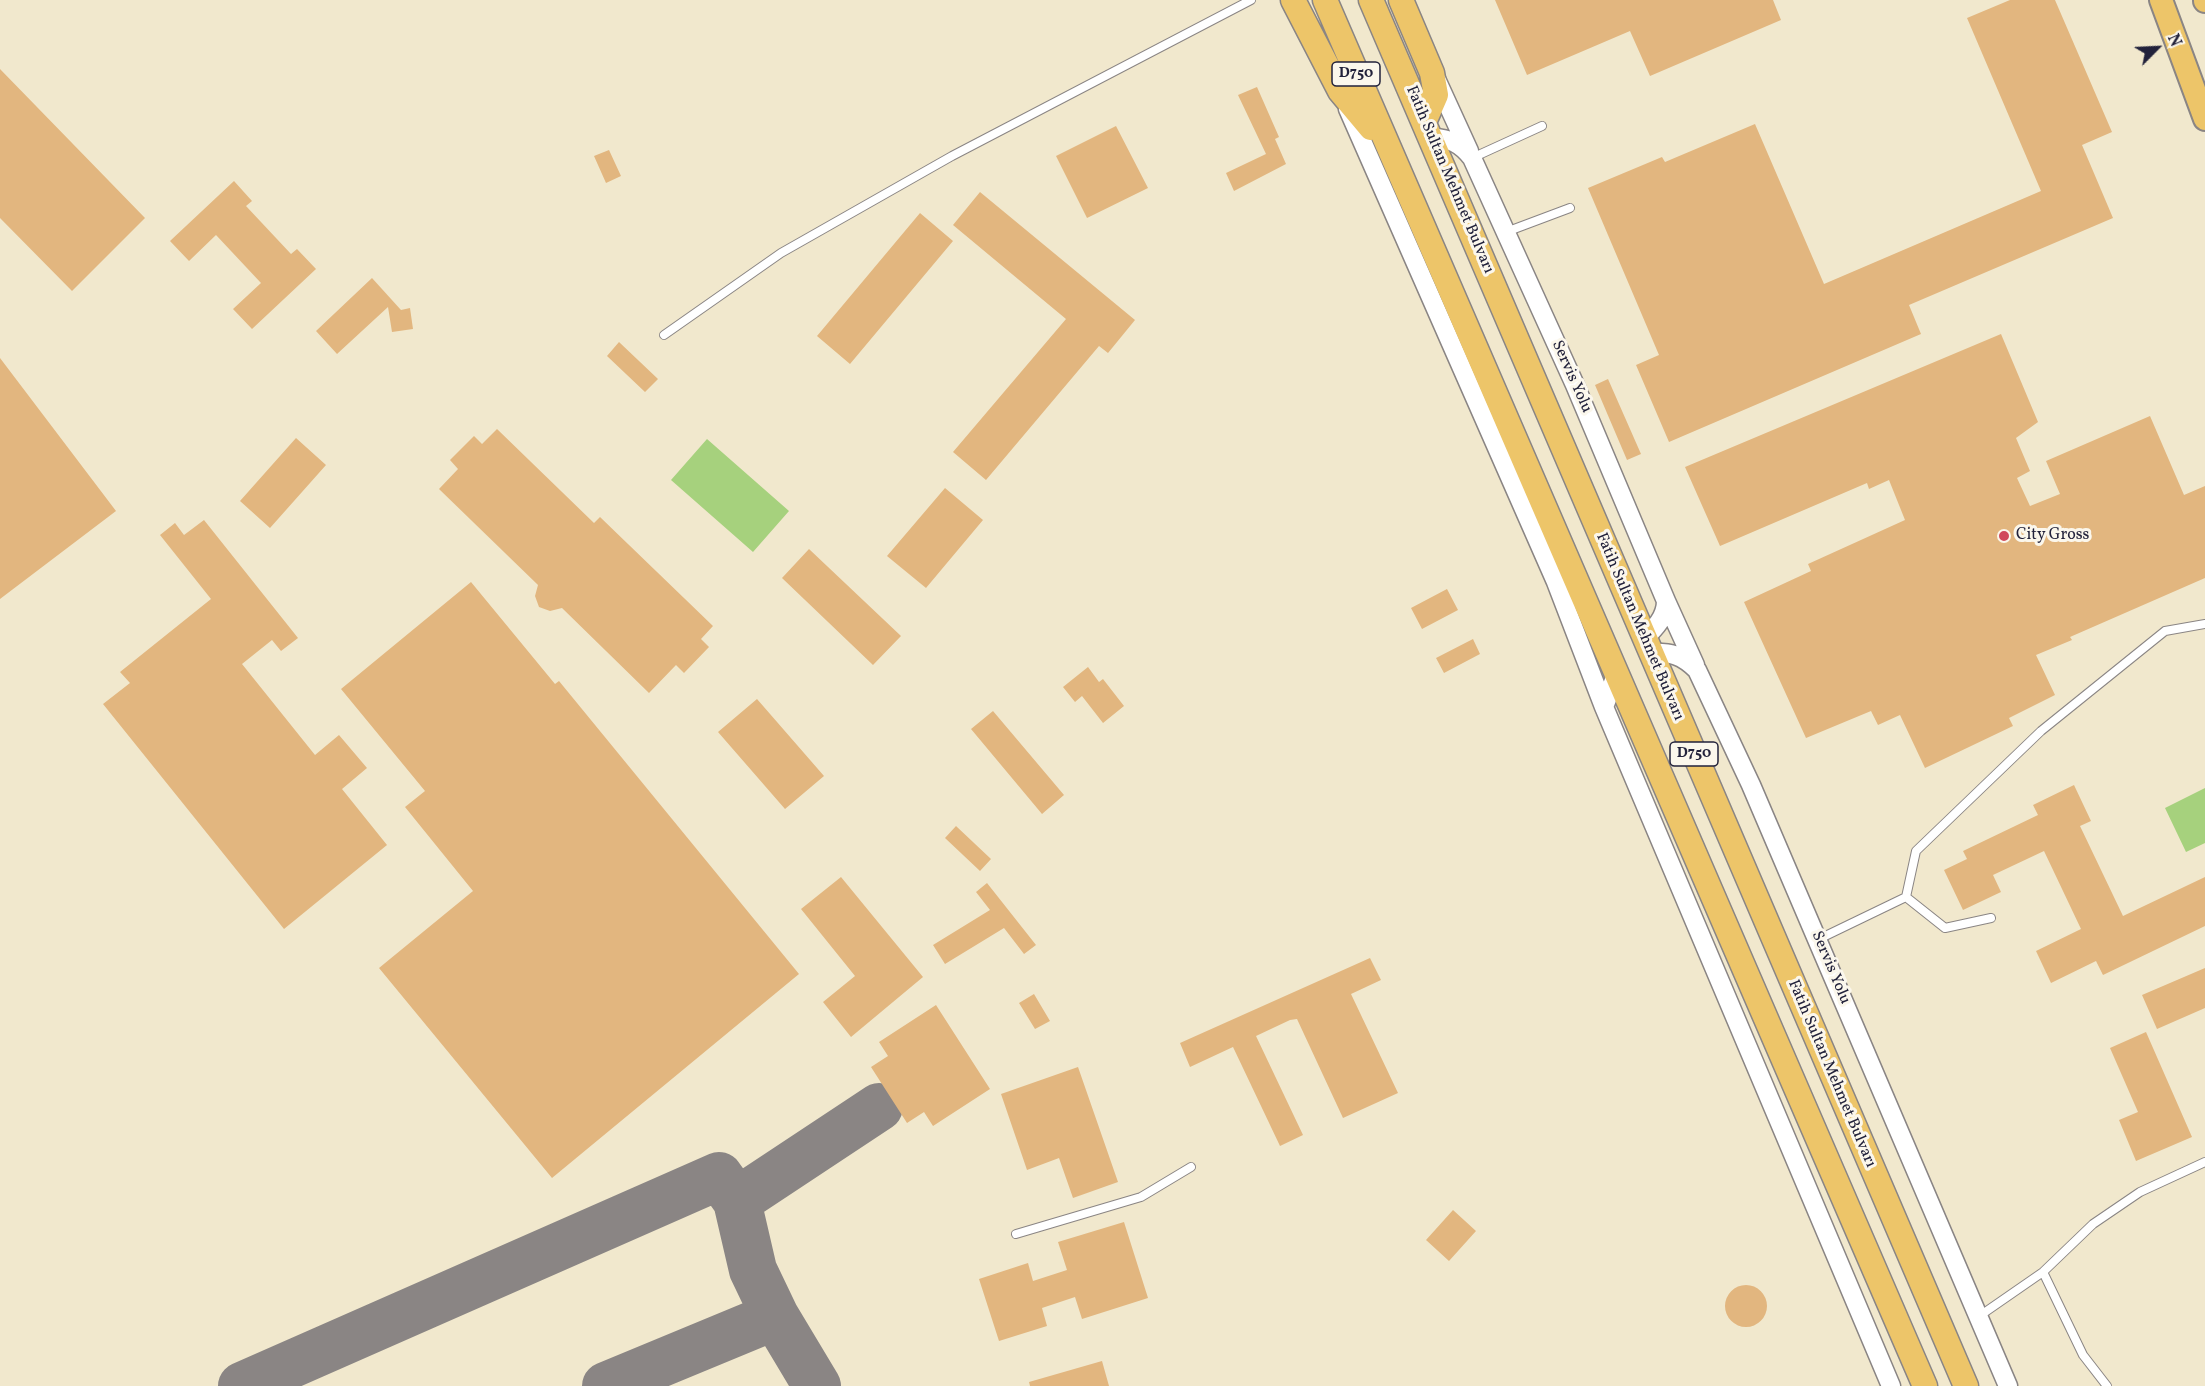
<!DOCTYPE html>
<html>
<head>
<meta charset="utf-8">
<style>
  body { margin:0 }
  #map { position:relative; width:2205px; height:1386px; overflow:hidden; background:#f1e8cd; font-family:Vollkorn,serif }
  canvas { display:block }
  .north { position:absolute; left:2127px; top:18px; width:60px; height:60px; -webkit-text-stroke:4px #fbf7ec; paint-order:stroke; rotate:66deg; font-size:16px; font-weight:700; line-height:24px; text-align:center; color:#22223b }
  .north::after { content:''; display:block; margin:auto; width:21px; height:27px; background:#22223b; clip-path:polygon(50% 0,100% 100%,50% 72%,0 100%) }
</style>
</head>
<body>
<div id="map">
<canvas width="2205" height="1386"></canvas>
<div class="north">N</div>
</div>
<script>
const g = document.querySelector('canvas').getContext('2d');
g.lineJoin = 'round';
function fill(path, color) {
  g.fillStyle = color;
  g.fill(path, 'evenodd');
}
function strokePath(path, color, width, dash) {
  g.strokeStyle = color;
  g.lineWidth = width;
  g.lineCap = dash ? 'butt' : 'round';
  g.setLineDash(dash || []);
  g.stroke(path);
}
function write(font, color, halo, rows, align = 'center') {
  g.font = font + ' Vollkorn,serif';
  g.lineWidth = 6;
  g.setLineDash([]);
  g.textBaseline = 'middle';
  g.strokeStyle = halo;
  g.fillStyle = color;
  for (const [text, x, y, turn = 0] of rows) {
    g.save();
    g.translate(x, y);
    g.rotate((+turn || 0) * Math.PI / 180);
    g.textAlign = isNaN(turn) ? turn : align;
    if (halo) g.strokeText(text, 0, 0);
    g.fillText(text, 0, 0);
    g.restore();
  }
}
fill(new Path2D(`
  M707 439 789 511 753 552 671 480Z
  M2205 788V843L2186 852 2165 808Z`), '#a6d17d');
strokePath(new Path2D(`
  M737 1201 879 1107
  M242 1386 719 1176 737 1201 753 1270 775 1316 817 1386
  M606 1386 775 1316`), '#8a8584', 48);
fill(new Path2D(`
  M1495 0H1773L1781 20 1650 76 1630 31 1527 75Z
  M2010 0H2055L2112 132 2082 145 2113 218 1909 305 1921 334 1669 442 1636 365 1659 355 1588 188 1662 157 1665 162 1755 124 1824 284 2041 191 1967 18Z
  M0 69 145 218 72 291 0 218Z
  M1257 87 1279 137 1275 139 1286 164 1234 191 1226 173 1266 154 1238 95Z
  M1116 126 1148 188 1087 218 1056 156Z
  M609 150 621 176 606 183 594 156Z
  M234 181 252 201 246 206 291 254 297 249 316 269 252 329 233 309 261 283 216 235 189 261 170 241Z
  M980 192 1135 320 1108 353 1099 346 986 480 953 452 1066 319 953 225Z
  M920 213 953 241 850 364 817 336Z
  M372 278 401 310 410 308 413 329 392 332 388 307 337 354 316 331Z
  M2001 334 2038 422 2016 438 2030 471 2017 478 2030 506 2060 494 2046 461 2150 416 2184 495 2205 486V578L2070 637 2072 640 2036 655 2055 695 2009 718 2013 726 1925 768 1900 715 1878 725 1871 711 1806 738 1744 602 1811 571 1808 564 1905 520 1889 480 1869 489 1867 483 1720 546 1685 467Z
  M619 342 658 379 645 392 607 356Z
  M0 358 116 511 0 599Z
  M1608 379 1641 454 1627 460 1595 385Z
  M497 429 594 523 600 517 713 626 701 639 709 647 684 673 676 665 649 693 562 608 550 611 539 607 535 596 538 585 439 489 458 469 450 460 474 436 482 444Z
  M296 438 326 465 270 528 240 501Z
  M945 488 983 520 926 588 887 556Z
  M204 520 298 638 281 651 272 640 242 664 315 755 339 735 367 768 342 789 387 845 284 929 103 704 130 683 120 672 211 599 160 535 175 523 184 535Z
  M809 549 901 636 873 665 782 578Z
  M471 582 555 684 559 681 799 974 552 1178 379 968 473 891 405 807 425 791 341 689Z
  M1447 589 1458 610 1422 629 1411 608Z
  M1473 639 1480 654 1444 673 1436 658Z
  M1088 667 1099 682 1103 679 1124 706 1103 723 1082 696 1075 702 1063 687Z
  M757 699 824 776 785 809 718 732Z
  M993 711 1064 795 1042 814 971 729Z
  M2074 785 2091 821 2080 826 2123 916 2205 877V926L2103 975 2096 961 2051 983 2036 951 2081 929 2044 851 1993 875 2001 892 1963 910 1944 870 1967 859 1963 851 2038 815 2033 805Z
  M956 826 991 859 980 871 945 838Z
  M841 877 923 977 851 1037 823 1002 855 976 801 909Z
  M987 883 1036 945 1024 954 1004 928 945 964 933 945 990 910 976 892Z
  M1370 958 1381 980 1351 994 1398 1093 1343 1118 1297 1019 1290 1020 1256 1036 1303 1135 1280 1146 1233 1047 1190 1067 1180 1043Z
  M2205 968V1008L2157 1029 2142 995Z
  M1034 994 1050 1021 1035 1029 1019 1003Z
  M936 1005 990 1089 933 1126 924 1112 907 1123 871 1067 888 1056 879 1042Z
  M2146 1032 2192 1137 2136 1161 2119 1120 2138 1112 2110 1048Z
  M1078 1067 1118 1182 1073 1198 1059 1158 1027 1170 1001 1094Z
  M1453 1210 1476 1231 1449 1261 1426 1240Z
  M1124 1222 1148 1298 1082 1319 1075 1297 1042 1308 1047 1326 999 1341 979 1279 1028 1263 1033 1281 1067 1270 1058 1242Z
  M1725 1306a21 21 0 1 1 42 0a21 21 0 1 1-42 0Z
  M1102 1361 1109 1386H1030L1029 1382Z`), '#e2b67f');
const service = new Path2D(`
  M1472 158 1542 126
  M1506 232 1570 208
  M664 335 781 253 952 156 1251 0
  M1906 897 1916 851 2041 731 2165 631 2205 624
  M1906 897 1945 928 1991 918
  M1819 939 1906 897
  M1016 1234 1141 1197 1191 1167
  M2043 1272 2083 1355 2107 1386
  M1978 1317 2043 1272 2093 1224 2140 1192 2205 1162`);
const tertiary = new Path2D(`
  M1437 81 1469 151
  M1348 109 1556 582 1587 604
  M1432 138C1450 138 1461 144 1472 158L1575 385 1666 601C1666 617 1655 628 1644 639
  M1556 582 1604 707
  M1666 601 1695 665
  M1650 653C1671 652 1682 655 1697 670L1751 785 2008 1386
  M1616 675 1604 707 1891 1386`);
const primary = new Path2D(`
  M2161 0 2205 119
  M2205 0V1`);
const trunk = new Path2D(`
  M1293 0 1340 91 1371 128
  M1325 0 1925 1386
  M1371 0 1966 1386
  M1401 0 1432 73 1436 95 1425 120`);
strokePath(service, '#8a8584', 10);
strokePath(tertiary, '#8a8584', 21);
strokePath(primary, '#8a8584', 26);
strokePath(trunk, '#8a8584', 27);
strokePath(service, '#fff', 8);
strokePath(tertiary, '#fff', 18);
strokePath(primary, '#edc569', 22);
strokePath(trunk, '#edc569', 24);
for (const [x, y, r, color] of [
  [2004,536,6,"#d1495b"]
]) {
  const dot = new Path2D();
  dot.arc(x, y, r, 0, 2 * Math.PI);
  g.fillStyle = color;
  g.fill(dot);
  strokePath(dot, '#fbf7ec', 2);
}
for (const [x, y, w] of [
  [1356,74,48],
  [1694,754,48]
]) {
  const box = new Path2D();
  box.roundRect(x - w / 2, y - 12, w, 24, 4.5);
  g.fillStyle = '#fbf7ec';
  g.fill(box);
  strokePath(box, '#22223b', 1.5);
}
write('bold 15px', '#22223b', null, [
  ["D750",1356,74],
  ["D750",1694,754]
]);
write('16px', '#22223b', '#fbf7ec', [
  ["Fatih Sultan Mehmet Bulvarı",1449,180,67],
  ["Servis Yolu",1571,377,66],
  ["Fatih Sultan Mehmet Bulvarı",1639,627,67],
  ["Servis Yolu",1830,968,67],
  ["Fatih Sultan Mehmet Bulvarı",1831,1074,67]
]);
write('16px', '#22223b', '#fbf7ec', [
  ["City Gross",2016,536]
], 'left');
</script>
</body>
</html>
